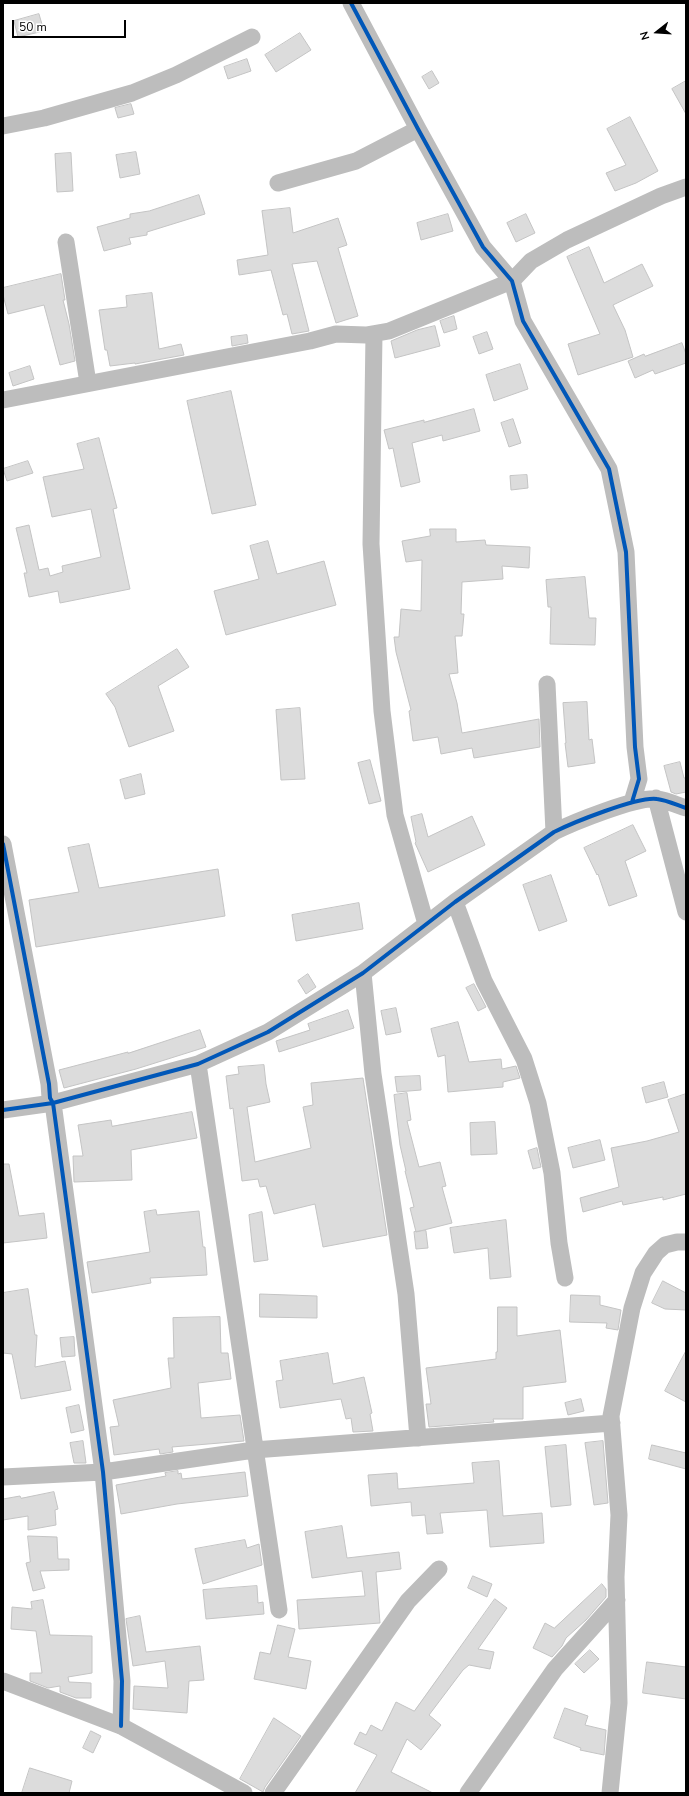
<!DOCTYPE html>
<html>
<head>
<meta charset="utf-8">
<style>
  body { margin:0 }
  #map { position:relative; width:689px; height:1796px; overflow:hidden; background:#fff; font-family:"Nunito Sans",sans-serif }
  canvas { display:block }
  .frame { position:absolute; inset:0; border:4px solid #000; pointer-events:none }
  .north { position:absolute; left:637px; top:12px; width:40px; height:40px; -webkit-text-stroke:3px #fff; paint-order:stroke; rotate:253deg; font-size:11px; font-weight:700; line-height:16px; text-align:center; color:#000 }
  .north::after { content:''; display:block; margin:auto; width:14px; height:18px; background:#000; clip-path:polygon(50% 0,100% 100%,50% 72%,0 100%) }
  .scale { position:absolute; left:12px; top:20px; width:114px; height:18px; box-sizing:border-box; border:2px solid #000; border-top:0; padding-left:5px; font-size:12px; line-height:14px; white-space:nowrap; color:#000; -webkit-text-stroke:3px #fff; paint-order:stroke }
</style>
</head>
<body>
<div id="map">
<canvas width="689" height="1796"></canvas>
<div class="frame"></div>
<div class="north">N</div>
<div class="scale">50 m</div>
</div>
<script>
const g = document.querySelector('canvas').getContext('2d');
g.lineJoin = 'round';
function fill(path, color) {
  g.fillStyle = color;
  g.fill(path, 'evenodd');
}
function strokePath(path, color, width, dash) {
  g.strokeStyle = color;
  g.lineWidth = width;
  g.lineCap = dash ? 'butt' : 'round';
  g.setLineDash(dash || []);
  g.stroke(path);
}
const building = new Path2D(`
  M39 14 44 31 18 37 14 21Z
  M300 33 311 50 276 72 265 55Z
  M247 59 251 71 228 79 224 67Z
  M432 71 439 83 429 89 422 77Z
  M686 81V114L672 89Z
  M131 104 134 114 118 118 115 108Z
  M630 117 658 171 636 183 615 191 606 173 626 165 607 129Z
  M136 152 140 174 120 178 116 155Z
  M71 153 73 191 57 192 55 154Z
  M199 195 205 214 147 232V235L129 238 131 244 104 251 97 227 130 218V214L149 211Z
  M290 208 293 233 338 218 347 245 338 248 358 316 336 323 317 261 292 264 309 331 292 334 287 314 283 315 271 270 239 275 237 260 268 255 262 211Z
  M448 214 453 231 421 240 417 223Z
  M526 214 535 233 516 242 507 223Z
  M589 247 604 283 642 264 653 286 613 305 625 330 633 357 578 375 568 344 600 334 567 257Z
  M61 274 65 300H63L69 324 75 361 60 365 44 305 8 314 3 295V288Z
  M152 293 159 349 181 344 184 355 135 364V363L110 366 107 350H105L99 310 127 307 126 296Z
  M454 316 457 329 444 333 440 321Z
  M435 326 440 346 395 358 391 341 417 330Z
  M487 332 493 349 479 354 473 337Z
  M247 335 248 343 232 346 231 337Z
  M682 343 686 354V363L655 374 653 370 635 378 628 361 644 354 645 356Z
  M520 364 528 389 494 401 486 375Z
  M30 366 34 379 13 386 9 373Z
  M231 391 256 505 212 514 187 401Z
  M474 409 480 431 443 441 442 435 412 443 420 482 401 487 393 448 389 449 384 430 424 420V422Z
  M513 419 521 443 509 447 501 423Z
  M99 438 117 508 113 509 130 589 60 603 58 591 29 597 24 573H27L16 528 29 525 39 570 48 568 50 576 63 572 62 566 101 557 91 509 52 517 43 477 84 469 77 444Z
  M28 461 33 473 7 481 3 469Z
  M527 475 528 488 511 490 510 476Z
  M430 529H456V542L485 540 486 545 530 547 529 568 502 566 503 579 462 582 461 614H464L462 636H455L458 673 449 674 457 703 462 733 539 719 540 747 474 758 472 748 441 754 438 737 413 741 409 711 411 710 396 652 394 637H399L401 609 421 611 422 560 406 562 402 541 430 536Z
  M268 541 277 574 324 561 336 605 226 635 214 591 259 579 250 546Z
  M585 577 589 618H596L595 645 550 644 551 607H548L546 580Z
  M177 649 189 667 158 686 174 731 129 747 115 707 106 694Z
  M587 702 589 740 592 739 595 763 568 767 565 743H566L563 703Z
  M300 708 305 779 281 780 276 710Z
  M370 760 381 801 369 804 358 763Z
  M680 762 684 778H686V792L676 794 671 792 664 766Z
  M141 774 145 794 125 799 120 780Z
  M422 814 428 837 472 816 485 845 428 872 415 843 416 842 411 817Z
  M633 825 646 851 625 861 637 896 609 906 598 874 597 875 584 848Z
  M89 844 99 888 218 869 225 916 36 947 29 900 79 892 68 848Z
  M551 875 567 921 539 931 523 885Z
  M359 903 363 929 296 941 292 915Z
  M308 974 316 987 306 994 298 981Z
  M474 984 486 1007 478 1011 466 988Z
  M396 1008 401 1032 386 1035 381 1011Z
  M348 1010 354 1028 279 1052 276 1041 310 1030 308 1024Z
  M458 1022 469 1062 501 1059 502 1069 516 1066 520 1078 503 1082V1087L448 1092 445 1055 438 1057 431 1029Z
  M200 1030 206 1047 136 1069 64 1088 59 1070 128 1052V1053Z
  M264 1065 266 1084 270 1102 247 1107 255 1162 311 1148 303 1107 313 1105 311 1083 363 1078 387 1235 323 1247 315 1204 274 1214 266 1186 260 1187 258 1179 242 1181 233 1108 230 1109 226 1076 239 1074 238 1067Z
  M420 1076 421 1090 397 1092 395 1077Z
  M664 1082 668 1097 646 1103 642 1088Z
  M407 1093 411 1120 407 1121 419 1167 440 1162 446 1186 442 1187 452 1223 416 1232 410 1208 414 1207 405 1171H406L400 1145 394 1095Z
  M686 1094V1194L663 1200V1197L623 1205 622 1201 583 1212 580 1198 619 1187 611 1148 647 1141 679 1132 668 1100Z
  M192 1112 197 1138 131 1150 132 1180 74 1182 73 1156H83L78 1125 111 1120 112 1126Z
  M495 1122 497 1154 471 1155 470 1123Z
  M600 1140 605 1160 573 1168 568 1148Z
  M537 1148 541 1167 533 1169 528 1151Z
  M3 1164H9L19 1216 44 1213 47 1238 3 1243Z
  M156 1210 157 1215 199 1211 203 1247H205L207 1275 150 1278 151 1283 92 1293 87 1262 150 1252 144 1212Z
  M262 1212 268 1260 254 1262 249 1215Z
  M506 1220 511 1277 490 1279 488 1248 454 1253 450 1228Z
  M426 1231 428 1248 416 1249 414 1232Z
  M663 1281 686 1293V1310L665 1309 652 1303Z
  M28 1289 35 1335H37L35 1367 65 1361 71 1390 21 1399 12 1354 3 1353V1293Z
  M260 1294 317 1296V1318L260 1317Z
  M571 1295 600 1296V1305L621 1310 618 1330 606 1328 607 1323 570 1322Z
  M498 1307H517V1336L560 1330 566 1382 523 1387V1419H493L494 1422 429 1427 426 1404H431L426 1368 496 1359V1352H497Z
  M220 1317 221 1353H228L231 1379 198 1383 201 1418 240 1415 244 1441 172 1447 173 1452 160 1454 159 1449 114 1455 110 1427 119 1426 113 1400 171 1388 168 1358H174L173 1318Z
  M74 1337 75 1356 62 1357 60 1338Z
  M686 1351V1402L665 1391Z
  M328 1353 333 1384 364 1377 372 1413 370 1414 373 1431 353 1432 351 1418 346 1419 341 1399 280 1408 276 1381 283 1380 280 1361Z
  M581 1399 584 1411 568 1415 565 1403Z
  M79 1405 84 1430 71 1433 66 1408Z
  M83 1441 86 1463H74L70 1443Z
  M603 1441 608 1503 594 1505 585 1443Z
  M566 1445 571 1505 551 1507 545 1447Z
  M652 1445 686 1453V1469L649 1459Z
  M499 1461 503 1516 542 1513 544 1543 490 1547 487 1510 440 1513 443 1533 427 1534 425 1515 412 1516 411 1502 371 1506 368 1475 397 1473 398 1489 474 1483 472 1463Z
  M178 1471V1474L181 1473 182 1479 245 1472 248 1496 177 1504 121 1514 116 1485 166 1476 165 1473Z
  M54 1492 58 1509 55 1510 56 1525 28 1530V1516L3 1520V1499L20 1496 21 1498Z
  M342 1526 347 1558 399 1552 401 1569 376 1572 380 1623 299 1629 297 1600 365 1596 362 1571 312 1578 305 1532Z
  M28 1536 57 1537 58 1559H69V1570L40 1571 45 1588 33 1591 26 1563 30 1562Z
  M245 1540 247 1548 259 1544 262 1565 203 1584 195 1549Z
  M473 1576 492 1584 487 1597 468 1588Z
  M602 1584 606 1589V1597L586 1620 566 1638 562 1646 552 1657 533 1648 545 1623 554 1628Z
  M257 1586 258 1603 263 1602 264 1614 206 1619 203 1590Z
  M495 1599 507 1608 478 1649 494 1652 490 1669 469 1665 463 1670 429 1715 441 1725 421 1750 407 1739 391 1772 433 1793H355L377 1755 354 1744 360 1732 366 1735 371 1725 382 1731 396 1702 414 1711Z
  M43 1600 50 1635 92 1636V1673L68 1677 69 1682 91 1683V1698H76L60 1692V1686L48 1688 30 1681V1673H42L36 1631 11 1629 12 1607 32 1609 31 1602Z
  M140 1616 146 1652 200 1646 204 1680 189 1681 187 1713 133 1709 134 1686 168 1688 165 1661 133 1666 126 1619Z
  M278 1625 295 1629 288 1657 311 1661 306 1689 254 1679 260 1652 270 1654Z
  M590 1650 599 1659 584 1673 575 1664Z
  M647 1662 686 1667V1699L643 1693Z
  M565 1708 588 1716 585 1725 606 1730 604 1755 580 1750 581 1748 554 1738Z
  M274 1718 301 1736 265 1787 263 1792 240 1779Z
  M91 1731 101 1736 93 1753 83 1748Z
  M30 1768 72 1781 69 1793H22Z`);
fill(building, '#dcdcdc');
strokePath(building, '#c4c4c4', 1);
strokePath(new Path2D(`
  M351 3 418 129 483 247 512 281 523 321 609 469 626 552 635 747 639 779 632 802
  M3 126 44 118 132 93 176 75 252 37
  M278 183 356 161 418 129
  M66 242 88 383
  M374 334 371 544 382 711 395 815 426 924
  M3 400 310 341 336 334 366 335 389 331 512 281 531 261 567 240 661 196 686 187
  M547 684 554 832
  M656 798 686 912
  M3 844 49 1084 50 1098 53 1103 103 1472 122 1681 121 1726
  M455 902 484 981 524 1059 538 1103 552 1173 559 1243 565 1278
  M363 973 373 1074 406 1294 418 1438
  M198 1064 279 1610
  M3 1110 53 1103 198 1064 268 1032 363 973 455 902 554 832C572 823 638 796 657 799 666 800 677 805 686 808
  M3 1477 103 1472 254 1450 612 1423
  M3 1681 121 1726 244 1793
  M273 1793 408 1601 439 1569
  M468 1793 555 1669 617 1600
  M610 1793 619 1703 616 1577 619 1515 611 1416 632 1308 643 1273 656 1253 665 1245 677 1242H686`), '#bdbdbd', 17);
strokePath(new Path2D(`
  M351 3 418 129 483 247 512 281 523 321 609 469 626 552 635 747 639 779 632 802
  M3 844 49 1084 50 1098 53 1103 103 1472 122 1681 121 1726
  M3 1110 53 1103 198 1064 268 1032 363 973 455 902 554 832C572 823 638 796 657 799 666 800 677 805 686 808`), '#0057b8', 4);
</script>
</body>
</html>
